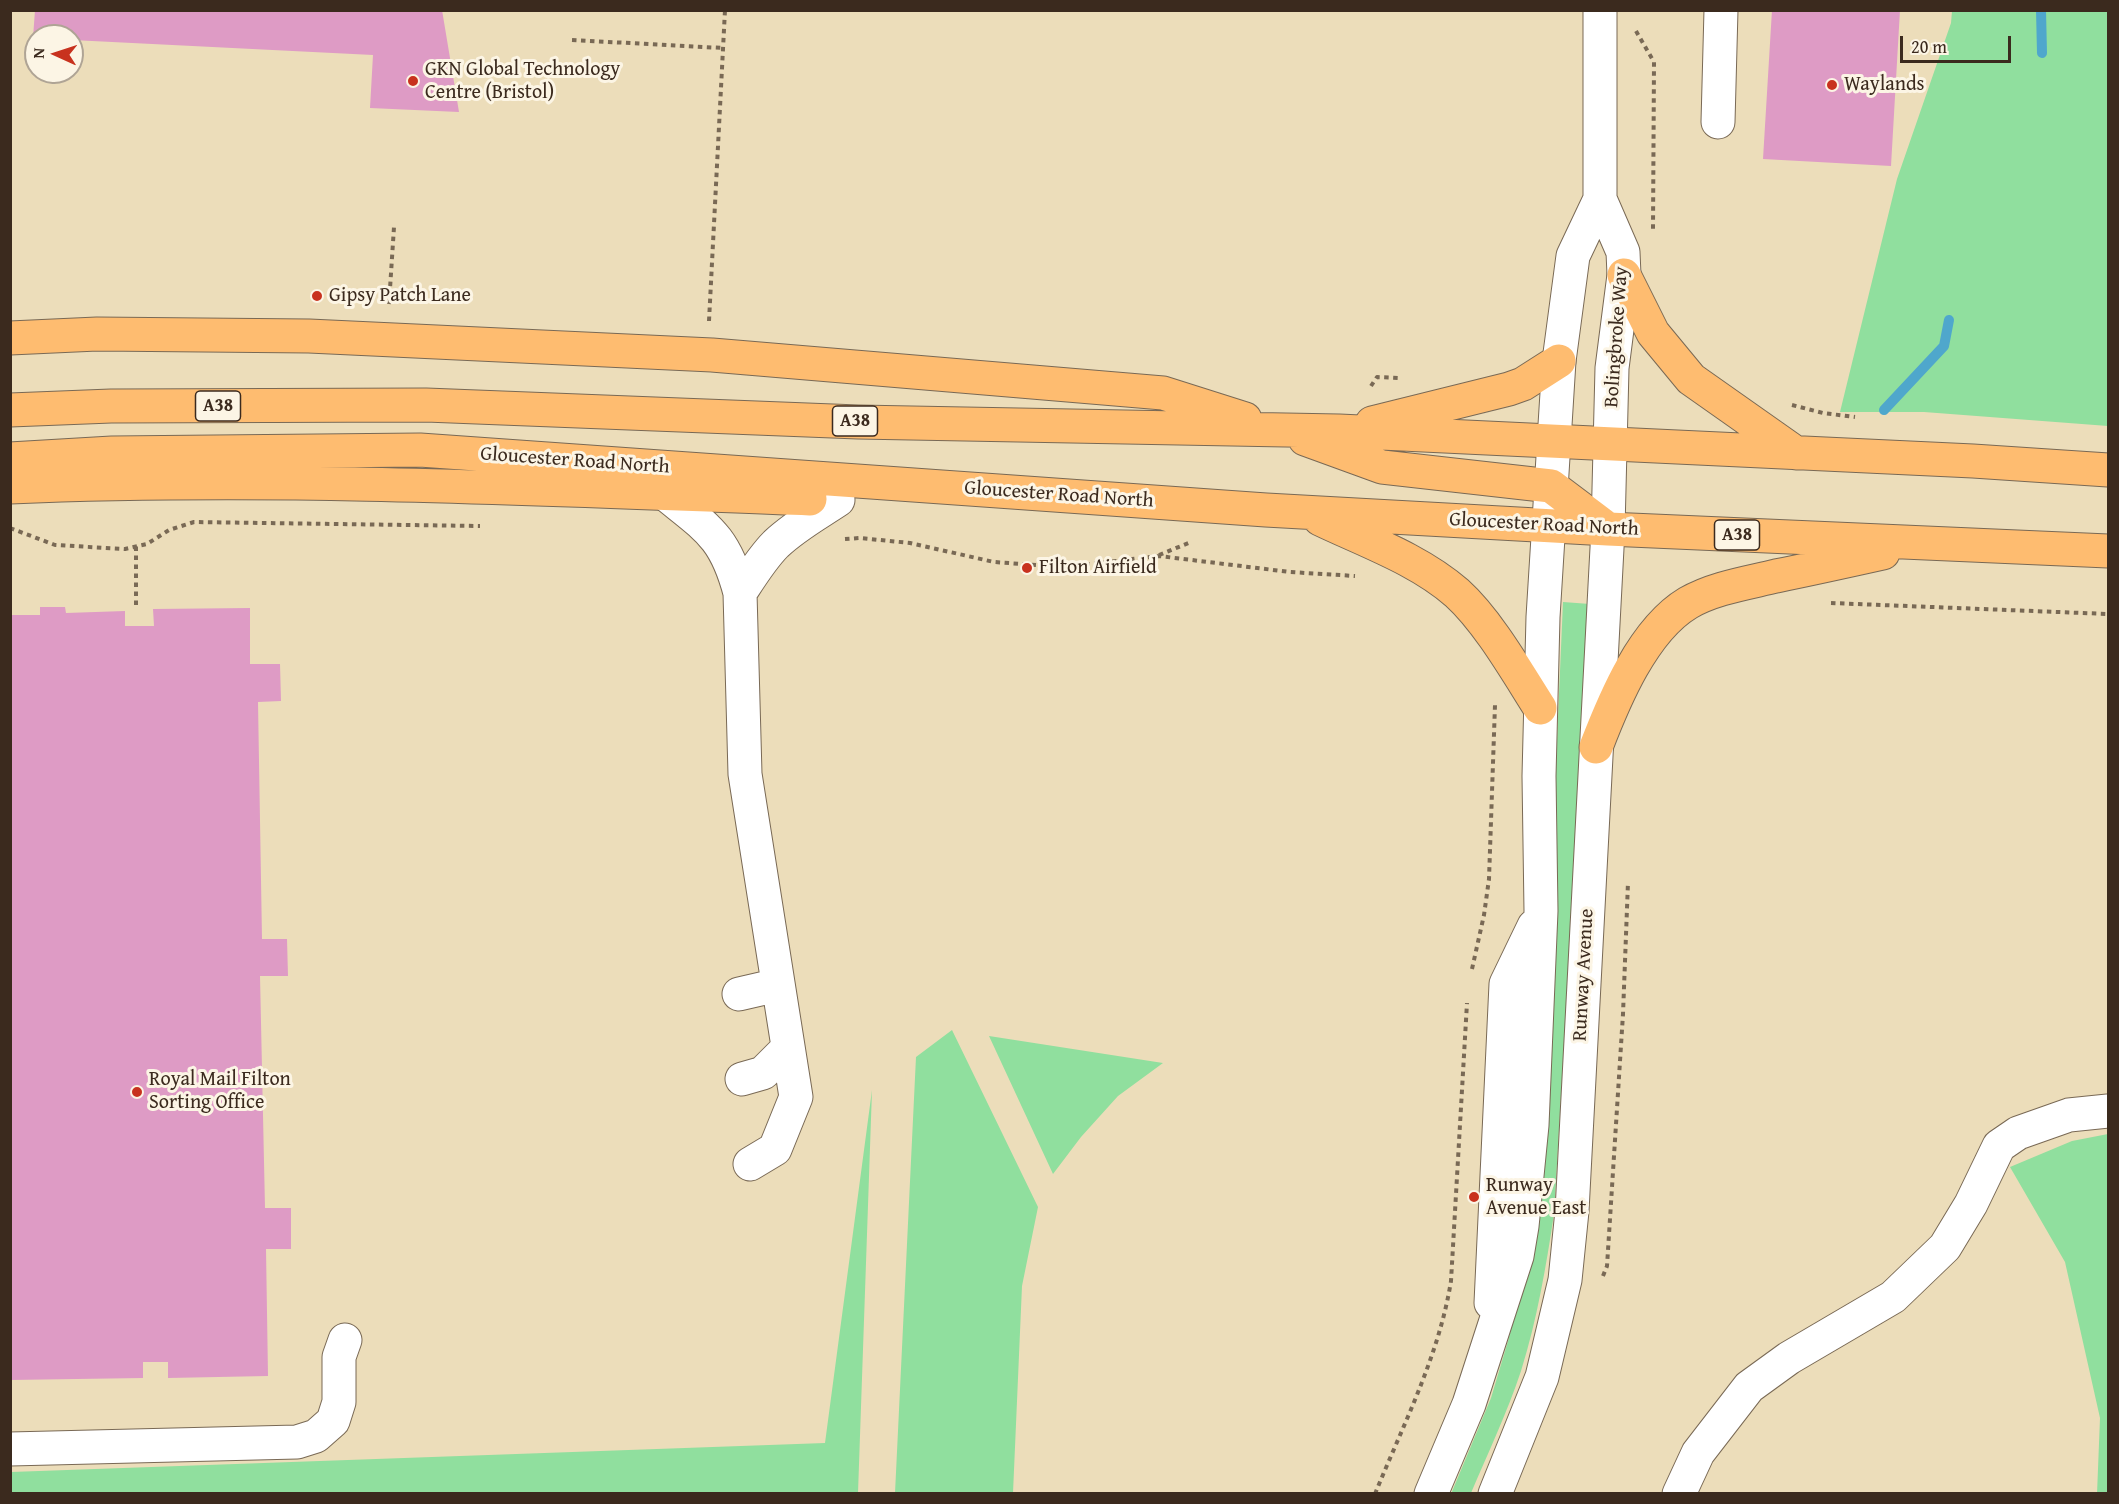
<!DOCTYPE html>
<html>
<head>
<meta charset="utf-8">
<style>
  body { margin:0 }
  #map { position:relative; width:2119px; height:1504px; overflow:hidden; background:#ecddba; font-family:"Gentium Book Plus",serif }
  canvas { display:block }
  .frame { position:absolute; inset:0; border:12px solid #3b2a1e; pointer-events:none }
  .north { position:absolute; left:24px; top:24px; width:60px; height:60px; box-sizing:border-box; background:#fcf5e5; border:2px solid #afa495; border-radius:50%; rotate:273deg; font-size:16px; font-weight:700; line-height:24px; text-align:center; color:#3b2a1e }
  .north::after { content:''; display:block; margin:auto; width:21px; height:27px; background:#c8321e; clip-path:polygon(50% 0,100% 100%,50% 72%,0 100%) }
  .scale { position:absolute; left:1900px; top:36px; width:111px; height:27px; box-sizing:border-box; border:3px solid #3b2a1e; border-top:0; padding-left:8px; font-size:18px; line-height:21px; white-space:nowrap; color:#3b2a1e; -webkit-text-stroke:4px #fcf5e5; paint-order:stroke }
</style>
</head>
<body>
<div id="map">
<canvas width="2119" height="1504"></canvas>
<div class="frame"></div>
<div class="north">N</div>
<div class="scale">20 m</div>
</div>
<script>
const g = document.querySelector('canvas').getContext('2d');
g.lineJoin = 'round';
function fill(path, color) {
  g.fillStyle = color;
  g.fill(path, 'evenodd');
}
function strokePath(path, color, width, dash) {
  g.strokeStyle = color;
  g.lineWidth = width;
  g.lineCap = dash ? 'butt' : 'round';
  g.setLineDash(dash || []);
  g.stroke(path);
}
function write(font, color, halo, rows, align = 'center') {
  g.font = font + ' "Gentium Book Plus",serif';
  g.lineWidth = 6;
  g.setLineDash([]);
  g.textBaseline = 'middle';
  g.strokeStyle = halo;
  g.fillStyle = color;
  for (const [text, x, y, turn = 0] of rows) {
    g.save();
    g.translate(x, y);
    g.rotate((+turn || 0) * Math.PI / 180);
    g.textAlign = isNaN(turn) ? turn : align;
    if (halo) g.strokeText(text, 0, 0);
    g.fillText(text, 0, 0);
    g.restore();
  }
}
fill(new Path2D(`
  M1952 11H2108V426L1924 412H1840L1897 179 1951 23Z
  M1563 602 1590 604 1554 1214C1546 1267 1537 1320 1521 1371 1507 1413 1488 1453 1471 1493L1451 1494 1491 1398 1508 1341 1521 1290 1554 809Z
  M952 1030 1038 1207 1022 1286 1013 1493H895L916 1057Z
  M989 1036 1163 1063 1118 1096 1081 1137 1053 1174Z
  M872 1090 858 1493H11V1472L825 1443Z
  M2108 1134V1493L2097 1494 2100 1418 2065 1262 2010 1167 2072 1141Z`), '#90df9e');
strokePath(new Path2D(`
  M2041 10 2042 53
  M1884 410 1944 346 1949 320`), '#4fa7cc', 10);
fill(new Path2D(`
  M35 10H442L459 112 370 108 373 55 72 40V36H36V38H33Z
  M1772 10H1900L1891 166 1763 159Z
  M40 607H65L66 613 125 611V626H154L153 609 250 608V664H280L281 701 258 702 262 939H287L288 976H260L265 1208H291V1249H266L268 1376 168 1378V1362H143V1378L10 1380V615H40Z`), '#de9bc5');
const minor = new Path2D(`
  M1718 122 1721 10
  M664 493C707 528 725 536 740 593 751 576 762 558 776 544 795 526 817 514 838 500
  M740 593 745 774 796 1097 775 1149 750 1164
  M739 994 778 985
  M742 1079 763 1073 788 1048
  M1491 1303 1506 984 1534 926
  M10 1449 297 1442 316 1436 333 1421 339 1402V1357L345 1340
  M1431 1494 1469 1404 1517 1256 1522 1226 1532 1125 1541 911 1539 776 1543 617 1559 361 1573 256 1600 199
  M1495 1494 1542 1377 1565 1280 1572 1211 1608 529 1612 368 1624 275 1623 252 1600 199V10
  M1679 1494 1698 1453 1749 1387 1789 1358 1893 1297 1945 1247 1971 1204 1999 1146 2018 1133 2069 1115 2108 1111`);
const major = new Path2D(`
  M1624 275 1653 333 1691 379 1796 453
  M10 338 97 334 309 336 712 355 1163 393 1245 419
  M10 410 111 406 426 405 858 422 1339 431 1973 461 2108 470
  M1372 423 1509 389 1523 384 1559 361
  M1305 439 1382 467 1551 486 1608 529
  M10 459 112 453 420 450 1266 510 1608 529 2108 551
  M10 487C277 476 544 489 810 499
  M1320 519C1366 541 1418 559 1457 593 1488 621 1517 672 1540 708
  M1596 747C1614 700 1643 630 1688 603 1714 588 1747 583 1776 576 1811 569 1847 561 1883 553`);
strokePath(minor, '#796955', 35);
strokePath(major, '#796955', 35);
strokePath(new Path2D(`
  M1636 31 1654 62 1653 229
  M572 40 723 48
  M389 304 394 227
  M709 321 725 10
  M1371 386 1377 377 1398 378
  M1792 405 1823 413 1855 417
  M10 528 55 545 125 549 147 544 169 530 194 522 480 526
  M845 539 860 538 910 543 994 562 1063 567 1159 556 1290 572 1355 576
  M1159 555 1191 542
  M1831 603 2108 614
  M136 605V546
  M1472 969 1484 915 1489 879 1495 705
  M1603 1276 1607 1266 1623 1014 1628 882
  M1375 1494C1403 1425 1439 1356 1451 1281L1467 1003`), '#796955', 4, [4.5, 4.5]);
strokePath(minor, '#fff', 33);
strokePath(major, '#febc70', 33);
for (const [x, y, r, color] of [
  [413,81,6,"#c8321e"],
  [1832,85,6,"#c8321e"],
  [317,296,6,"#c8321e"],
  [1027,568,6,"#c8321e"],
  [137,1092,6,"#c8321e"],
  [1474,1197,6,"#c8321e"]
]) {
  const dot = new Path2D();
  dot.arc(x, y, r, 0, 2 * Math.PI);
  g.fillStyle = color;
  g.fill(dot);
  strokePath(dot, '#fcf5e5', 2);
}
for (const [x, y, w] of [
  [218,406,45],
  [855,421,45],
  [1737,535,45]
]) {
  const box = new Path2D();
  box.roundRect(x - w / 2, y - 15, w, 30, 4.5);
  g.fillStyle = '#fcf5e5';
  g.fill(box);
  strokePath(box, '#3b2a1e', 1.5);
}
write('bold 18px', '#3b2a1e', null, [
  ["A38",218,406],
  ["A38",855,421],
  ["A38",1737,535]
]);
write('20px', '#3b2a1e', '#fcf5e5', [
  ["GKN Global Technology",425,70],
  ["Centre (Bristol)",425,93],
  ["Waylands",1844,85],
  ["Gipsy Patch Lane",329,296],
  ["Filton Airfield",1039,568],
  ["Royal Mail Filton",149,1080],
  ["Sorting Office",149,1103],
  ["Runway",1486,1186],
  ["Avenue East",1486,1209]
], 'left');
write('20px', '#3b2a1e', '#fcf5e5', [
  ["Bolingbroke Way",1617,337,-86],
  ["Gloucester Road North",575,461,4],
  ["Gloucester Road North",1059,495,4],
  ["Gloucester Road North",1544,525,3],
  ["Runway Avenue",1584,975,-87]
]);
</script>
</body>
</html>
